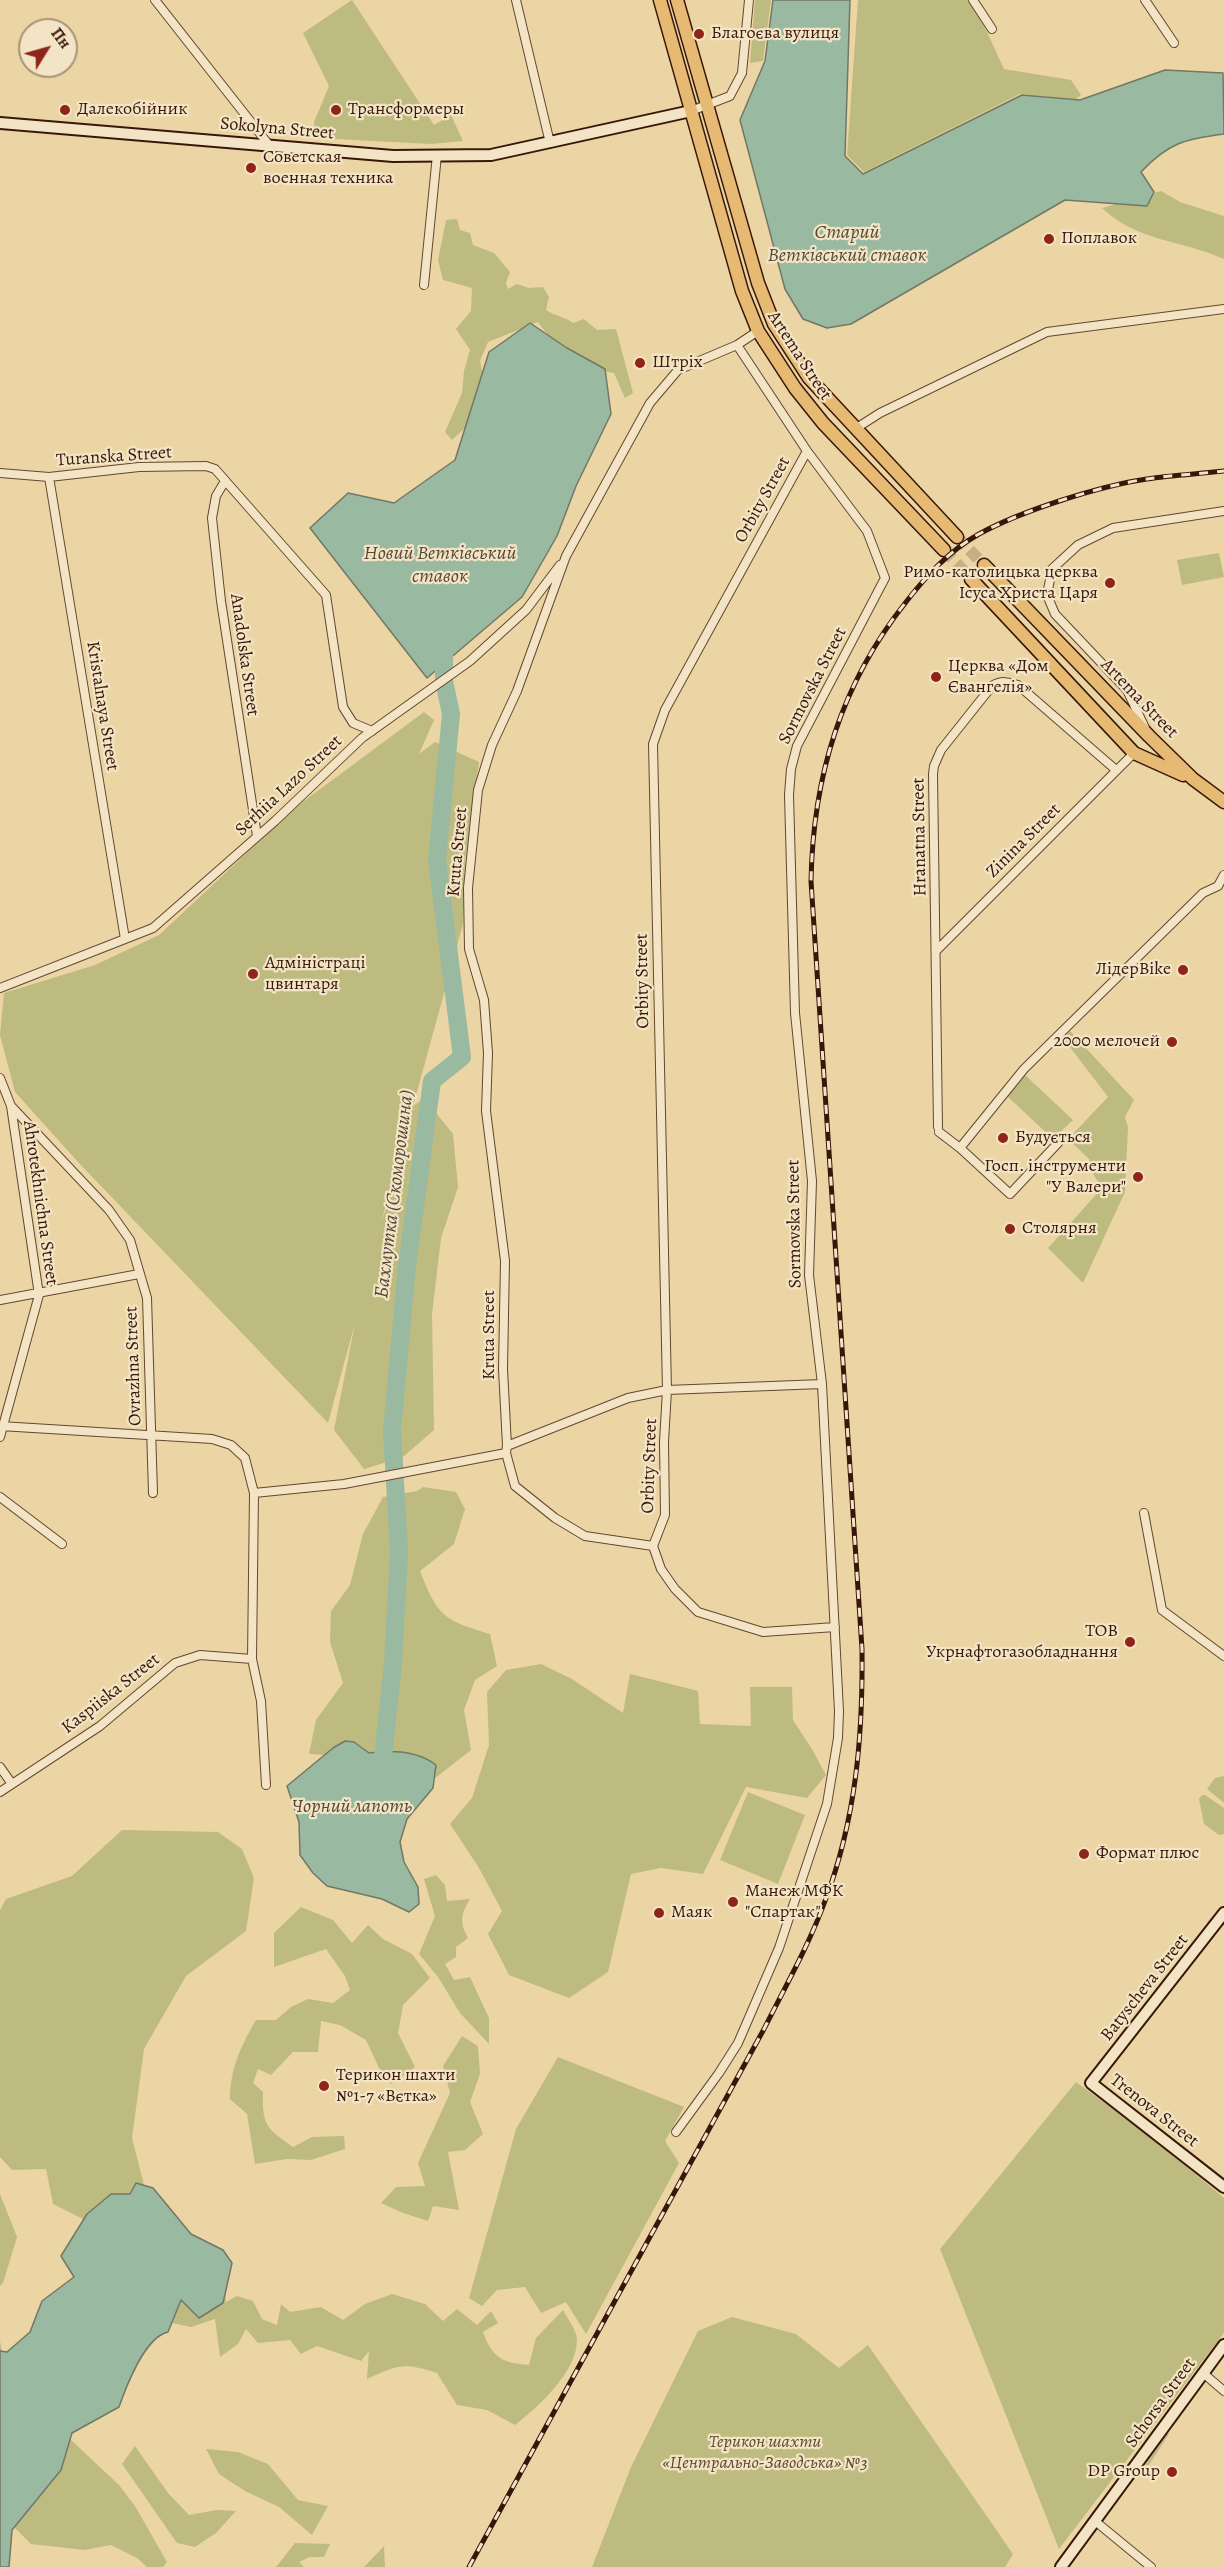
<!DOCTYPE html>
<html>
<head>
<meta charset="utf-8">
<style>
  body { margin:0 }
  #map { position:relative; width:1224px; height:2567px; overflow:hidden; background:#ebd5a4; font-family:Alegreya,serif }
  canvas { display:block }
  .north { position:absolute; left:18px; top:18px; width:60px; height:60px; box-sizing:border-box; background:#f2e4c4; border:2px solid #a8927a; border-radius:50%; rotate:53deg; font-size:16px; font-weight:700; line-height:24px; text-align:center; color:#38170a }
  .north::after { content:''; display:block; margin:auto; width:21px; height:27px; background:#8f2418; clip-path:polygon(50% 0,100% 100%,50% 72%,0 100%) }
</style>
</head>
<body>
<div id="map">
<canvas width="1224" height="2567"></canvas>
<div class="north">Пн</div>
</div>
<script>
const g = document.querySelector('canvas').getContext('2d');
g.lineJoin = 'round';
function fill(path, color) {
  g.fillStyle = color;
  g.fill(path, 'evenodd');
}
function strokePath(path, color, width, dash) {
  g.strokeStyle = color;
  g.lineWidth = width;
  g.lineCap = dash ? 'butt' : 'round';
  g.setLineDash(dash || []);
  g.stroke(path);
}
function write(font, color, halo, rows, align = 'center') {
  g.font = font + ' Alegreya,serif';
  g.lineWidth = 4.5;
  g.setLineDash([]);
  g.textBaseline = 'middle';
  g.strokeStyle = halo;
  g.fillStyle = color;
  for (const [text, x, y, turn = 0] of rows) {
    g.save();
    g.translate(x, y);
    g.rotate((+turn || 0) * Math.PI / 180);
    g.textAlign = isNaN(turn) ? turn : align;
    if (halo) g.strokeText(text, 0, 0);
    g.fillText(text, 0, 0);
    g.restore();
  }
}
fill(new Path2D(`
  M352 0 434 125 451 115 463 141 431 144 315 138 314 122 329 86 303 33Z
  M755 0H771L763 61 750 63Z
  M858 0H969L981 19 1004 69 1071 80 1081 95 1076 99 1020 94 864 172 847 155Z
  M1161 191 1180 202 1224 216V259C1182 240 1138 242 1102 208Z
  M457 219 460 230 470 233 473 245 494 253 510 272 506 283 508 289 517 284 529 288 543 287 549 297 546 310C556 317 564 316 573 323L584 319 597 330 616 329 633 393 625 398 614 373C577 367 559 351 538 322L488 342 480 361 485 385 478 410 465 428 452 440 445 432 462 393 464 371 470 350 456 329 471 311 472 288 443 280 438 260 446 220Z
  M1219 553 1224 577 1182 585 1177 560Z
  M424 712 434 720 419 754 435 742 479 762 465 862 463 924 381 1223 395 1184 413 1106 424 1098 453 1134 458 1187 441 1238 432 1314 434 1430 403 1457 364 1469 334 1430 355 1323 328 1423 78 1162 15 1092 0 1035 4 993 95 965 159 935 296 807Z
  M1070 1031 1134 1100 1125 1117 1128 1127 1125 1192 1083 1283 1048 1248 1102 1188 1087 1164 1090 1160 1068 1139 1108 1097 1063 1038Z
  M1024 1074 1073 1120 1053 1139 1007 1096Z
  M423 1487 456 1492 465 1509 454 1544 420 1571C438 1617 444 1620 490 1634L497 1666 475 1680 464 1710 471 1750 434 1779 436 1765C418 1751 391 1750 369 1753L354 1743 333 1748 327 1755 309 1754 316 1720 343 1683 330 1642 331 1611 350 1585 363 1534 383 1497 417 1491Z
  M541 1664 572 1679 623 1713 630 1674 698 1691 700 1724 751 1726 750 1687H792L793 1720 812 1749 826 1775 807 1798 746 1787 703 1874 661 1868 631 1874 608 1972 569 1998 509 1975 488 1934 502 1911 479 1868 450 1824 472 1798 489 1745 487 1692 506 1670Z
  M1224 1776V1803L1207 1789 1215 1778Z
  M748 1792 805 1815 778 1884 720 1860Z
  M1202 1795H1205L1224 1808V1834L1219 1835 1204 1824 1199 1799Z
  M122 1830 218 1832 242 1849 254 1878 246 1931 186 1976 144 2049 132 2138 145 2189 115 2235 53 2204 46 2169 12 2170 0 2157V1910L6 1899 72 1876Z
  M436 1875 445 1885 447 1901 470 1899C461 1914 459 1922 468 1938L456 1947V1957L445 1964 454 1980 470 1977 489 2018V2044L460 2013 438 1977 419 1954 435 1916 424 1879Z
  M301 1907 333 1920 352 1943 368 1925 383 1939 412 1954 430 1978 403 2005 398 2033 415 2067 391 2084 379 2068 366 2040 340 2025 321 2021 318 2052H293L271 2075 258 2069 253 2083 263 2092C262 2125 266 2128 293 2147L312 2137 344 2136 345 2149 311 2160 287 2159 255 2164 247 2114 230 2099C230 2069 241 2046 256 2020H276L291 2007 308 1999 333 2003 350 1990 345 1976 326 1949 274 1967V1933Z
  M462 2036 478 2046 480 2074 470 2102 483 2134 465 2150 448 2152 459 2210 433 2206 428 2221 403 2213 381 2203 396 2187 425 2186 418 2163 450 2093 443 2066Z
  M558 2057 684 2107 665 2141 679 2163 586 2334 566 2302 541 2313 525 2287 497 2290 482 2306 469 2298 516 2129Z
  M1076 2082 1145 2132 1224 2198V2333L1059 2549 940 2249Z
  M0 2194 17 2237 3 2283 0 2286Z
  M224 2284 226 2302 237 2296 253 2301 262 2319 277 2325 281 2304 290 2312 321 2307 343 2320 365 2304 392 2294 425 2304 443 2321 457 2309 477 2325 491 2311 498 2323 483 2332C492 2358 503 2363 529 2365L536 2338 563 2310C568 2319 577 2331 577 2340 577 2372 538 2407 515 2425L487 2410 457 2405 437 2373C403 2362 399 2365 367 2379L369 2351 361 2361 317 2346 301 2354 290 2340 258 2343 246 2329 238 2344 220 2357 215 2319 191 2327 172 2323 179 2293Z
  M732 2317 796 2334 839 2368 868 2345 1013 2554 1005 2567H592L631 2467 698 2331Z
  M0 2341 4 2364 55 2425 119 2485 135 2506 167 2562 163 2567H147L137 2558 111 2545 84 2550 31 2544 0 2513Z
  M1166 2432 1169 2434 1149 2465H1145Z
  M135 2446 168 2493 189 2515 217 2510 236 2511 216 2533 195 2547 177 2543 122 2464Z
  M206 2449 238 2452 268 2464 298 2500 328 2506 312 2535 279 2507 245 2491 219 2474Z
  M295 2543 330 2544 324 2557H310L299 2562 304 2567H276Z
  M384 2546 385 2567H364Z`), '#bebb81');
const water = new Path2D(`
  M773 0H850L845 156 863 174 1022 95 1080 100 1165 70 1223 73 1224 134C1185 139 1168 143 1141 172L1154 192 1147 206 1065 200 851 324 827 328 803 319 785 289 740 120 765 61Z
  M530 323 567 348 605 369 611 414 576 486 557 536 522 597 427 678 310 528 348 493 394 503 455 460 489 352Z
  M345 1741 354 1742 369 1753C391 1750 418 1751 436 1765L433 1788 407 1819 400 1842 404 1862 418 1887 419 1904 409 1912 382 1899 327 1886 313 1873 300 1855 299 1822 287 1786 333 1748Z
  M136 2183 153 2188 191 2234 223 2250 232 2263 223 2303 199 2318 181 2300 168 2332C145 2337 126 2387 119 2407L72 2433 61 2470 12 2530 9 2567H0V2351L7 2352 30 2332 42 2301 74 2277 61 2256 87 2214 111 2194H130Z`);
fill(water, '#99b9a1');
strokePath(water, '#727865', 1.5);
strokePath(new Path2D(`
  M381 1776 393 1663 399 1552 392 1430 407 1266 432 1081 462 1057 437 860 451 714 444 681V639`), '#99b9a1', 18);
strokePath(new Path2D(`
  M957 537 984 565
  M944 550 971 579`), '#c7af85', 12, [12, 6]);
const street = new Path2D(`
  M155 0 269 145
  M516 0 550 143
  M973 0 992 29
  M1145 0 1174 43
  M691 111 730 96 742 73 749 0
  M424 285 437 155
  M758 331 737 345 678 370 650 403 566 556 517 691 492 745 478 790 468 888 469 949 484 1000 488 1053 486 1111 505 1261 503 1369 507 1446 506 1453 515 1486 555 1518 585 1536 653 1546 661 1569 675 1589 698 1612 763 1632 835 1627
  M855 429 880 413 1047 332 1224 309
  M0 473 49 477 139 467 206 466 215 469 326 595 343 707 353 723 372 731
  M49 477 125 939
  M225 481 216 496 212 518 221 601 257 836
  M1145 728 1127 690 1055 614 1047 595 1052 569 1078 545 1113 528 1224 511
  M936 951 1134 753
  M0 988 153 928 275 821 362 738 470 661 526 610 560 565
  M0 1078 11 1106 39 1295 0 1437
  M11 1106 109 1210 130 1240 147 1298 153 1493
  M938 1127 933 774 934 766 941 750 992 686C1001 680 1008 682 1018 685L1116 770
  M939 1132 960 1148 1024 1069 1203 893 1218 886 1224 875
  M960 1148 1010 1194 1058 1143
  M0 1300 139 1274
  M0 1426 212 1439 231 1445 245 1458 254 1493 252 1659 261 1701 266 1785
  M507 1446 628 1398 667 1390 822 1384
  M254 1493 344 1484 506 1453
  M0 1497 62 1544
  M1144 1513 1162 1610 1224 1656
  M653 1546 665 1515 664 1442 667 1390 653 744 665 710 807 451
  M0 1767 12 1784
  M0 1792 100 1726 175 1663 200 1655 252 1659
  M676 2132 719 2073 738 2043 779 1948 827 1804 838 1738 839 1711 822 1384 809 1275 812 1181 795 1013 789 795 791 769 797 746 885 578 867 531 807 451 737 345
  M1203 2373 1224 2391
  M1095 2521 1151 2567`);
const secondary = new Path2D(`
  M0 123 393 156 491 155 691 111
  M1224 1913 1091 2083 1224 2187
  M1061 2567 1224 2345`);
const primary = new Path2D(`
  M660 0 742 291 758 331 795 388 823 423 944 550
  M677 0 758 283 774 324 809 378 957 537
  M984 565 1149 736 1193 779 1224 802
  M971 579 1134 753 1183 775`);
strokePath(street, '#654630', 10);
strokePath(secondary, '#38170a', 14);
strokePath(primary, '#38170a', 15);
strokePath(street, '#f2e4c4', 8);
strokePath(secondary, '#f2e4c4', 10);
strokePath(primary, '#e6ba72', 12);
const rail = new Path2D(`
  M469 2567 764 2029C785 1987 809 1945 825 1901 856 1819 863 1736 862 1649L811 881C813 776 841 684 906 602 927 575 949 551 979 534 1021 511 1099 486 1147 479 1172 475 1198 474 1224 471`);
strokePath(rail, '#38170a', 5);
strokePath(rail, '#f2e4c4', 3, [9]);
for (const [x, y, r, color] of [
  [699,34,6,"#8f2418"],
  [65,110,6,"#8f2418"],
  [336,110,6,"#8f2418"],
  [251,168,6,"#8f2418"],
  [1049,239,6,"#8f2418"],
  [640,363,6,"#8f2418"],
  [1110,583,6,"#8f2418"],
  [936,677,6,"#8f2418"],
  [1183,970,6,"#8f2418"],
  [253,974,6,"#8f2418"],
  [1172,1042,6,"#8f2418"],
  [1003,1138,6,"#8f2418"],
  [1138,1177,6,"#8f2418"],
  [1010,1229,6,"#8f2418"],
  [1130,1642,6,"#8f2418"],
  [1084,1854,6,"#8f2418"],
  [733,1902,6,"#8f2418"],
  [659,1913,6,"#8f2418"],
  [324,2086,6,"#8f2418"],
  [1172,2472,6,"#8f2418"]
]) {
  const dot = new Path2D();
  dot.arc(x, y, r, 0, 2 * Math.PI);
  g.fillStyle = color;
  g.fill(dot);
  strokePath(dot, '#f2e4c4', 2);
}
write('18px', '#38170a', '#f2e4c4', [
  ["Благоєва вулиця",711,34],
  ["Далекобійник",77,110],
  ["Трансформеры",348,110],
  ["Советская",263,158],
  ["военная техника",263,179],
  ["Поплавок",1061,239],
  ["Штріх",652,363],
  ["Римо-католицька церква",1098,573,"right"],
  ["Ісуса Христа Царя",1098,594,"right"],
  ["Церква «Дом",948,667],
  ["Євангелія»",948,688],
  ["Адміністраці",265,964],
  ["цвинтаря",265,985],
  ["ЛідерBike",1171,970,"right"],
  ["2000 мелочей",1160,1042,"right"],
  ["Будується",1015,1138],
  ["Госп. інструменти",1126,1167,"right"],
  ["\"У Валери\"",1126,1188,"right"],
  ["Столярня",1022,1229],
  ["ТОВ",1118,1632,"right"],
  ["Укрнафтогазобладнання",1118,1653,"right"],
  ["Формат плюс",1096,1854],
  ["Манеж МФК",745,1892],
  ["\"Спартак\"",745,1913],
  ["Маяк",671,1913],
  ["Терикон шахти",336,2076],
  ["№1-7 «Вєтка»",336,2097],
  ["DP Group",1160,2472,"right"]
], 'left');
write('18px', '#38170a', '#f2e4c4', [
  ["Sokolyna Street",277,129,5],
  ["Artema Street",799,356,57],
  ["Turanska Street",114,457,-4],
  ["Orbity Street",763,500,-61],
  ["Anadolska Street",244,655,82],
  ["Sormovska Street",813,686,-63],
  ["Artema Street",1139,699,46],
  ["Kristalnaya Street",102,706,81],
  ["Serhiia Lazo Street",289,786,-43],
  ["Hranatna Street",920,837,-91],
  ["Zinina Street",1024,841,-45],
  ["Kruta Street",458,852,-85],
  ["Orbity Street",643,981,-91],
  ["Ahrotekhnichna Street",40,1203,82],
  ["Sormovska Street",795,1224,-91],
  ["Kruta Street",490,1335,-90],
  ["Ovrazhna Street",134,1366,-92],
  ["Orbity Street",650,1466,-88],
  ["Kaspiiska Street",111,1694,-38],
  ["Batyscheva Street",1145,1988,-52],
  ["Trenova Street",1154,2111,38],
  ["Schorsa Street",1161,2403,-54]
]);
write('italic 18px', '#60482e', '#f2e4c4', [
  ["Терикон шахти",765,2443],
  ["«Центрально-Заводська» №3",765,2464]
]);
write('italic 20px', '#554837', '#f2e4c4', [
  ["Старий",847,233],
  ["Ветківський ставок",847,256],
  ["Новий Ветківський",440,554],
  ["ставок",440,577],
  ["Бахмутка (Скоморошина)",395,1194,-83],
  ["Чорний лапоть",352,1807]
]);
</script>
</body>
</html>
